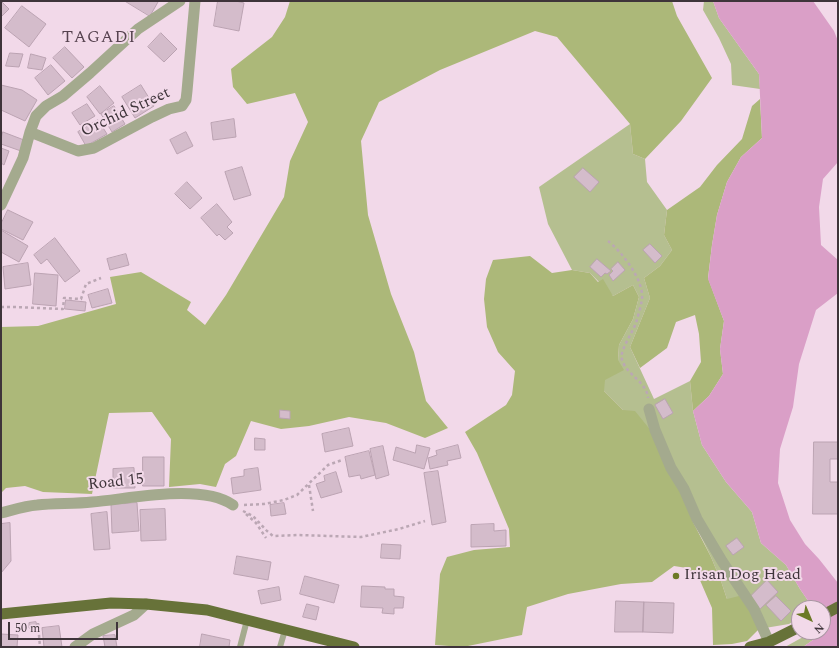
<!DOCTYPE html>
<html>
<head>
<meta charset="utf-8">
<style>
  body { margin:0 }
  #map { position:relative; width:839px; height:648px; overflow:hidden; background:#f2d9e9; font-family:Spectral,serif }
  canvas { display:block }
  .frame { position:absolute; inset:0; border:2px solid #3e343a; pointer-events:none }
  .north { position:absolute; left:791px; top:600px; width:40px; height:40px; box-sizing:border-box; background:#f2d9e9; border:1px solid #aa97a3; border-radius:50%; rotate:136deg; font-size:11px; font-weight:700; line-height:16px; text-align:center; color:#3e343a }
  .north::after { content:''; display:block; margin:auto; width:14px; height:18px; background:#6c7926; clip-path:polygon(50% 0,100% 100%,50% 72%,0 100%) }
  .scale { position:absolute; left:8px; top:622px; width:110px; height:18px; box-sizing:border-box; border:2px solid #3e343a; border-top:0; padding-left:5px; font-size:12px; line-height:14px; white-space:nowrap; color:#3e343a; -webkit-text-stroke:3px #f2d9e9; paint-order:stroke }
</style>
</head>
<body>
<div id="map">
<canvas width="839" height="648"></canvas>
<div class="frame"></div>
<div class="north">N</div>
<div class="scale">50 m</div>
</div>
<script>
const g = document.querySelector('canvas').getContext('2d');
g.lineJoin = 'round';
function fill(path, color) {
  g.fillStyle = color;
  g.fill(path, 'evenodd');
}
function strokePath(path, color, width, dash) {
  g.strokeStyle = color;
  g.lineWidth = width;
  g.lineCap = dash ? 'butt' : 'round';
  g.setLineDash(dash || []);
  g.stroke(path);
}
function write(font, color, halo, rows, align = 'center') {
  g.font = font + ' Spectral,serif';
  g.lineWidth = 4;
  g.setLineDash([]);
  g.textBaseline = 'middle';
  g.strokeStyle = halo;
  g.fillStyle = color;
  for (const [text, x, y, turn = 0] of rows) {
    g.save();
    g.translate(x, y);
    g.rotate((+turn || 0) * Math.PI / 180);
    g.textAlign = isNaN(turn) ? turn : align;
    if (halo) g.strokeText(text, 0, 0);
    g.fillText(text, 0, 0);
    g.restore();
  }
}
fill(new Path2D(`
  M704 1H713L719 18 759 74 760 89 732 85 731 64 719 38 703 10Z
  M630 124 633 154 645 159 647 182 667 210 664 235 672 250 660 266 644 278 650 298 630 347 654 399 690 381 693 411 702 445 726 482 752 512 761 543 786 565 800 589 813 608H799V618L789 624 759 629 727 599 721 581 711 557 687 508 623 410 604 391V380L618 360 619 345 633 319 639 297 633 285 613 296 590 273 572 270 548 224 539 187Z
  M812 632H821L820 635 803 647H785Z`), '#b5bf90');
fill(new Path2D(`
  M290 1H672L677 16 712 78 681 121 645 159 633 154 630 124 557 37 535 31 440 70 379 102 361 141 368 215 391 294 414 352 426 401 448 428 425 438 386 423 349 417 309 426 281 429 251 421 236 456 225 464 216 487 200 484 169 487 171 439 152 412 109 413 92 494 43 492 25 486 6 488 1 493V327L38 326 116 304 110 277 141 272 191 302 187 310 205 325 226 295 284 197 290 161 308 122 295 93 247 104 233 87 231 69 272 37 285 17Z
  M760 99 762 138 741 157 727 182 717 215 712 245 708 278 724 321 720 349 723 374 709 396 693 411 690 381 701 362 699 334 695 315 676 322 667 348 640 368 630 347 650 298 644 278 660 266 672 250 664 235 667 210 700 187 717 165 742 139 752 106Z
  M530 256 552 273 572 270 590 273 598 282 603 279 613 296 633 285 639 297 633 319 619 345 618 360 624 370 605 380 604 391 623 410 635 411 652 432 680 490 693 522 711 557 721 581 727 599 739 596 751 610 759 629 747 641 732 644 713 645 712 608 699 578 687 568 674 566 652 582 621 584 568 594 527 607 522 635 463 647 435 645 440 574 447 557 474 550 510 547 509 529 477 453 465 432 506 405 512 395 515 371 498 352 487 327 484 299 486 279 493 260Z`), '#acb879');
fill(new Path2D(`
  M713 1H813L834 31 838 41V162L823 179 819 207 821 245 838 260V293L816 310 799 364 793 407 780 449 778 483 790 520 805 544 819 559 838 583V647H803L820 635 821 632H823V608H813L800 589 786 565 761 543 752 512 726 482 702 445 693 411 709 396 723 374 720 349 724 321 708 279 712 245 717 215 727 182 741 157 762 138 759 74 719 18Z`), '#da9fc7');
const building = new Path2D(`
  M1 1 9 9 1 17Z
  M125 1H156L158 2 150 16Z
  M218 1H236L244 3 239 31 214 26Z
  M22 6 46 24 29 47 5 28Z
  M161 33 177 49 164 62 148 47Z
  M65 47 84 67 72 78 53 58Z
  M10 53 23 54 19 67 6 66Z
  M31 54 46 58 42 70 28 68Z
  M51 65 65 81 48 95 35 78Z
  M1 85 22 90 37 100 25 121 1 110Z
  M141 85 154 106 135 118 122 97Z
  M100 86 114 103 100 114 87 97Z
  M87 104 95 116 80 125 72 113Z
  M114 106 125 124 112 132 101 114Z
  M234 119 236 137 213 140 211 123Z
  M98 120 107 134 86 146 78 132Z
  M3 132 24 140 21 151 1 144Z
  M186 132 193 146 177 154 170 140Z
  M1 148 9 151 4 165 1 163Z
  M242 167 251 195 234 200 225 172Z
  M583 168 599 182 590 192 574 177Z
  M187 182 202 198 190 209 175 194Z
  M217 204 232 222 227 227 233 233 225 240 219 234 217 236 201 218Z
  M8 210 33 222 23 240 1 229V224Z
  M1 230 28 246 19 262 1 252Z
  M55 238 80 271 65 282 47 259 41 264 34 255Z
  M650 244 662 256 655 263 643 250Z
  M126 254 129 265 110 270 107 259Z
  M597 259 611 271 607 274 605 273 601 277 590 267Z
  M618 262 625 270 613 281 609 275 613 271 611 269Z
  M28 263 31 285 5 289 3 267Z
  M35 273 58 275 56 306 33 304Z
  M108 289 112 303 92 308 88 295Z
  M66 300 86 302 85 311 65 309Z
  M665 399 673 413 663 419 655 405Z
  M280 410 290 411V419L280 418Z
  M349 428 353 446 325 452 322 434Z
  M255 438 265 439V450H255Z
  M814 442H838V459H830V482H838V514H813Z
  M417 445 430 448 424 469 393 460 396 447 415 453Z
  M458 445 461 458 447 461 448 465 430 469 428 458 437 455 436 451Z
  M383 446 389 475 376 479 370 449Z
  M369 451 375 475 361 479 360 475 349 477 345 457Z
  M143 457H164V486H143Z
  M134 468 135 488H113V469Z
  M258 468 261 490 233 494 231 478 244 476V470Z
  M438 471 446 522 432 525 424 473Z
  M336 472 342 492 321 498 316 484 325 481 324 476Z
  M137 503 139 531 112 533 111 505Z
  M284 503 286 514 271 516 270 505Z
  M165 509 166 540 141 541 140 510Z
  M107 512 110 549 94 550 91 514Z
  M10 523 11 561 1 573V524Z
  M494 524V531L506 530V546L471 547V525Z
  M737 538 744 547 733 555 726 546Z
  M382 544 401 545 400 559 381 558Z
  M237 556 271 562 268 580 234 574Z
  M305 576 339 585 334 603 300 594Z
  M767 580 778 592 760 609 750 597Z
  M362 586 385 587V589H394V596L404 597 403 608H394V614L382 613 383 608 361 607Z
  M279 587 281 600 261 604 258 591Z
  M776 596 791 611 781 621 766 605Z
  M616 601 644 602 643 632H615Z
  M644 602 674 603 673 633 643 632Z
  M307 604 319 607 316 620 303 617Z
  M36 622 37 627 29 628V623Z
  M59 626 62 647H44L42 628Z
  M1 634 18 635 17 647H1Z
  M202 634 230 640 229 647H200Z
  M115 635 117 647H105L103 636Z`);
fill(building, '#d4bccb');
strokePath(building, '#bba3b2', 1);
strokePath(new Path2D(`
  M608 241C622 252 644 280 642 299 641 306 638 316 636 323 631 335 624 344 621 357 623 361 624 366 627 369 634 378 647 385 648 398
  M1 307H15L63 309 64 298 81 299 86 284 101 278
  M309 485 313 511
  M244 505 264 504 284 500 297 495 328 465 342 460
  M243 511 253 516 267 531 273 536 298 535 361 537 399 529 425 521
  M246 514 256 523 266 538
  M38 623 40 647`), '#bba7b4', 2.5, [3, 3]);
strokePath(new Path2D(`
  M240 647 247 620
  M280 647 285 630`), '#a4aa8e', 6);
strokePath(new Path2D(`
  M30 132 78 151 94 148 152 117 169 109 182 106 186 100 187 91 195 1
  M1 205 23 158 30 132 36 116 46 106 63 96 90 73 138 29 180 1
  M649 409 655 430 671 468 684 489 697 519 722 561 754 609 769 642
  M1 513C13 510 25 506 37 505 55 503 74 504 92 502 130 499 201 483 233 505
  M75 647 93 634 134 615 146 604`), '#a4aa8e', 11);
strokePath(new Path2D(`
  M1 614 111 603 146 604 207 610 354 647
  M823 615 838 607
  M750 647 769 642 799 627`), '#677239', 11);
for (const [x, y, r, color] of [
  [676,576,4,"#6c7926"]
]) {
  const dot = new Path2D();
  dot.arc(x, y, r, 0, 2 * Math.PI);
  g.fillStyle = color;
  g.fill(dot);
  strokePath(dot, '#f2d9e9', 1.5);
}
write('16px', '#3e343a', '#f2d9e9', [
  ["Orchid Street",126,113,-25],
  ["Road 15",116,483,-6]
]);
write('16px', '#3e343a', '#f2d9e9', [
  ["Irisan Dog Head",684,576]
], 'left');
g.letterSpacing = '1px';
write('17px', '#56424f', '#f2d9e9', [
  ["TAGADI",99,39]
]);
g.letterSpacing = '0px';
</script>
</body>
</html>
